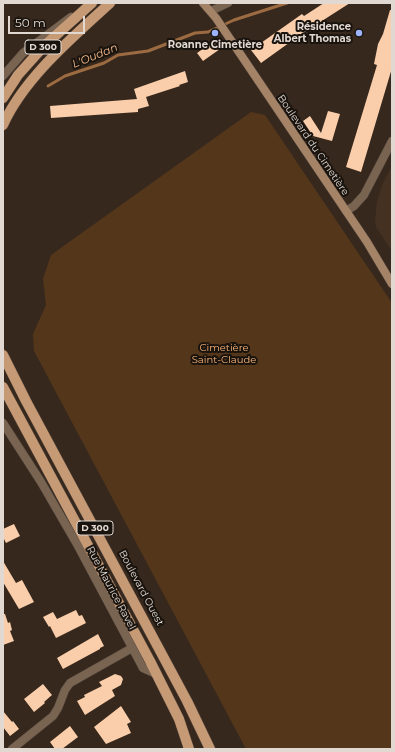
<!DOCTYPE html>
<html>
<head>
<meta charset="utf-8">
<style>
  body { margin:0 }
  #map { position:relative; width:395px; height:752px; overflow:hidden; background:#37281d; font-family:Montserrat,sans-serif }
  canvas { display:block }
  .frame { position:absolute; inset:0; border:4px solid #e1d8d1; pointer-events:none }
  .scale { position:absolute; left:8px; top:16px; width:77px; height:18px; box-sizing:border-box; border:2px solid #e1d8d1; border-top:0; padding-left:5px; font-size:12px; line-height:14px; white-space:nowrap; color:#e1d8d1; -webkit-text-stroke:3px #19130e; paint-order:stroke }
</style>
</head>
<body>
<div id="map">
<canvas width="395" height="752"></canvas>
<div class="frame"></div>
<div class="scale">50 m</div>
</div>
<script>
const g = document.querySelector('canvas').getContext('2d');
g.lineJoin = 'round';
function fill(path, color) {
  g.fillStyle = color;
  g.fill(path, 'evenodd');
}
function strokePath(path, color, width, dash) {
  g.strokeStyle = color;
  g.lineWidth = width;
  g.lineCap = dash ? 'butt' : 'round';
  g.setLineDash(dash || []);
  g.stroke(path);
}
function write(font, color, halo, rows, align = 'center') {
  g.font = font + ' Montserrat,sans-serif';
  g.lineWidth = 4;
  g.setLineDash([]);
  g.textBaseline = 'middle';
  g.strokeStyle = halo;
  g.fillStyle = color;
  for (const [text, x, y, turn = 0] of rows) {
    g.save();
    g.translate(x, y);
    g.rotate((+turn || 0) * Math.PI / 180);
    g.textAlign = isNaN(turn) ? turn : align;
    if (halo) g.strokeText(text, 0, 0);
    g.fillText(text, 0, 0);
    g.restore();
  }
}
fill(new Path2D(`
  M392 166V251L376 227 375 221 377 201 383 183Z`), '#443121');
fill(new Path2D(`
  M251 112 265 115 392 303V749H246L34 351 33 334 46 305 43 279 51 255Z`), '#54361b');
strokePath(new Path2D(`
  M48 86 65 76 104 63 118 55 148 51 195 33 208 32 234 20 287 3`), '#9c6b41', 3);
fill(new Path2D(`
  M324 3H350L300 35 261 63 251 50 302 14 304 16Z
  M390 10H392V68L361 172 346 167 377 65 374 64 378 44 383 34Z
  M214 41 220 49 203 61 197 53Z
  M185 71 188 82 179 85 180 86 146 97 149 106 138 109V112L51 118 50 106 137 99 134 89Z
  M328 111 340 114 332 141 313 136 303 121 310 116 321 133Z
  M14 524 20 536 6 543 3 537V529Z
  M3 561 16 583 22 580 34 602 19 609 3 582Z
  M76 610 79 616 82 615 86 623 56 638 50 626 49 627 43 617 53 612 57 619Z
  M3 614H5L8 623 10 622 12 630 10 631 14 641 3 645Z
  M98 634 104 646 100 648V649L63 669 57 658Z
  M115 674 121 676 123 679 121 685 112 690 115 696 85 715 77 701 85 697 84 695 102 686 99 682Z
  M43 684 52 695 44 702 45 703 34 712 24 699Z
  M121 706 131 722 127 724 131 733 106 744 94 727Z
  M3 711 12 722 13 721 19 729 10 736 3 727Z
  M70 726 78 737 62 749H55L50 742Z`), '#faceab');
const street = new Path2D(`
  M213 10 228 3
  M3 76 23 53 71 17
  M346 211 354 206 364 195 392 141
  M3 423 41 482 78 546 143 668 156 674
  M12 749 53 716 58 708 65 690 70 683 132 648`);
const secondary = new Path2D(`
  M203 3 216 18 367 242 392 284`);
const primary = new Path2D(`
  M3 98 18 75 44 46 92 3
  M3 125C24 78 73 37 110 3
  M3 355 26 401 187 701 210 749
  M3 387 150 661 179 719 189 749`);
strokePath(street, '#52443a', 9);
strokePath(secondary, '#52443a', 9);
strokePath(primary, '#52443a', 11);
strokePath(street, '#796452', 8);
strokePath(secondary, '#a58367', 8);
strokePath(primary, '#c79a76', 10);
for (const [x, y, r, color] of [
  [215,33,4,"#9db4fd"],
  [359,33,4,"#9db4fd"]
]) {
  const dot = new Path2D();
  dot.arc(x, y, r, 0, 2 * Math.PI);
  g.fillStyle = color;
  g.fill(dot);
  strokePath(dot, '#19130e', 1.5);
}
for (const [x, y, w] of [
  [43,47,36],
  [95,528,36]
]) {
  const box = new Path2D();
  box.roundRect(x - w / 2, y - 7, w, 14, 3);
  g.fillStyle = '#19130e';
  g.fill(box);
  strokePath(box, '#e1d8d1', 1);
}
write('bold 9px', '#e1d8d1', null, [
  ["D 300",43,47],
  ["D 300",95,528]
]);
write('bold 10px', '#e1d8d1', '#19130e', [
  ["Résidence",351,27],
  ["Albert Thomas",351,39],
  ["Roanne Cimetière",215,45,"center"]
], 'right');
write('10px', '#e1d8d1', '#19130e', [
  ["Boulevard du Cimetière",313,145,56],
  ["Rue Maurice Ravel",111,588,62],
  ["Boulevard Ouest",141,588,62]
]);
write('10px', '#feb678', '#19130e', [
  ["Cimetière",224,348],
  ["Saint-Claude",224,360]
]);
write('italic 11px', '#f6bb8b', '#19130e', [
  ["L'Oudan",95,56,-22]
]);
</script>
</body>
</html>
